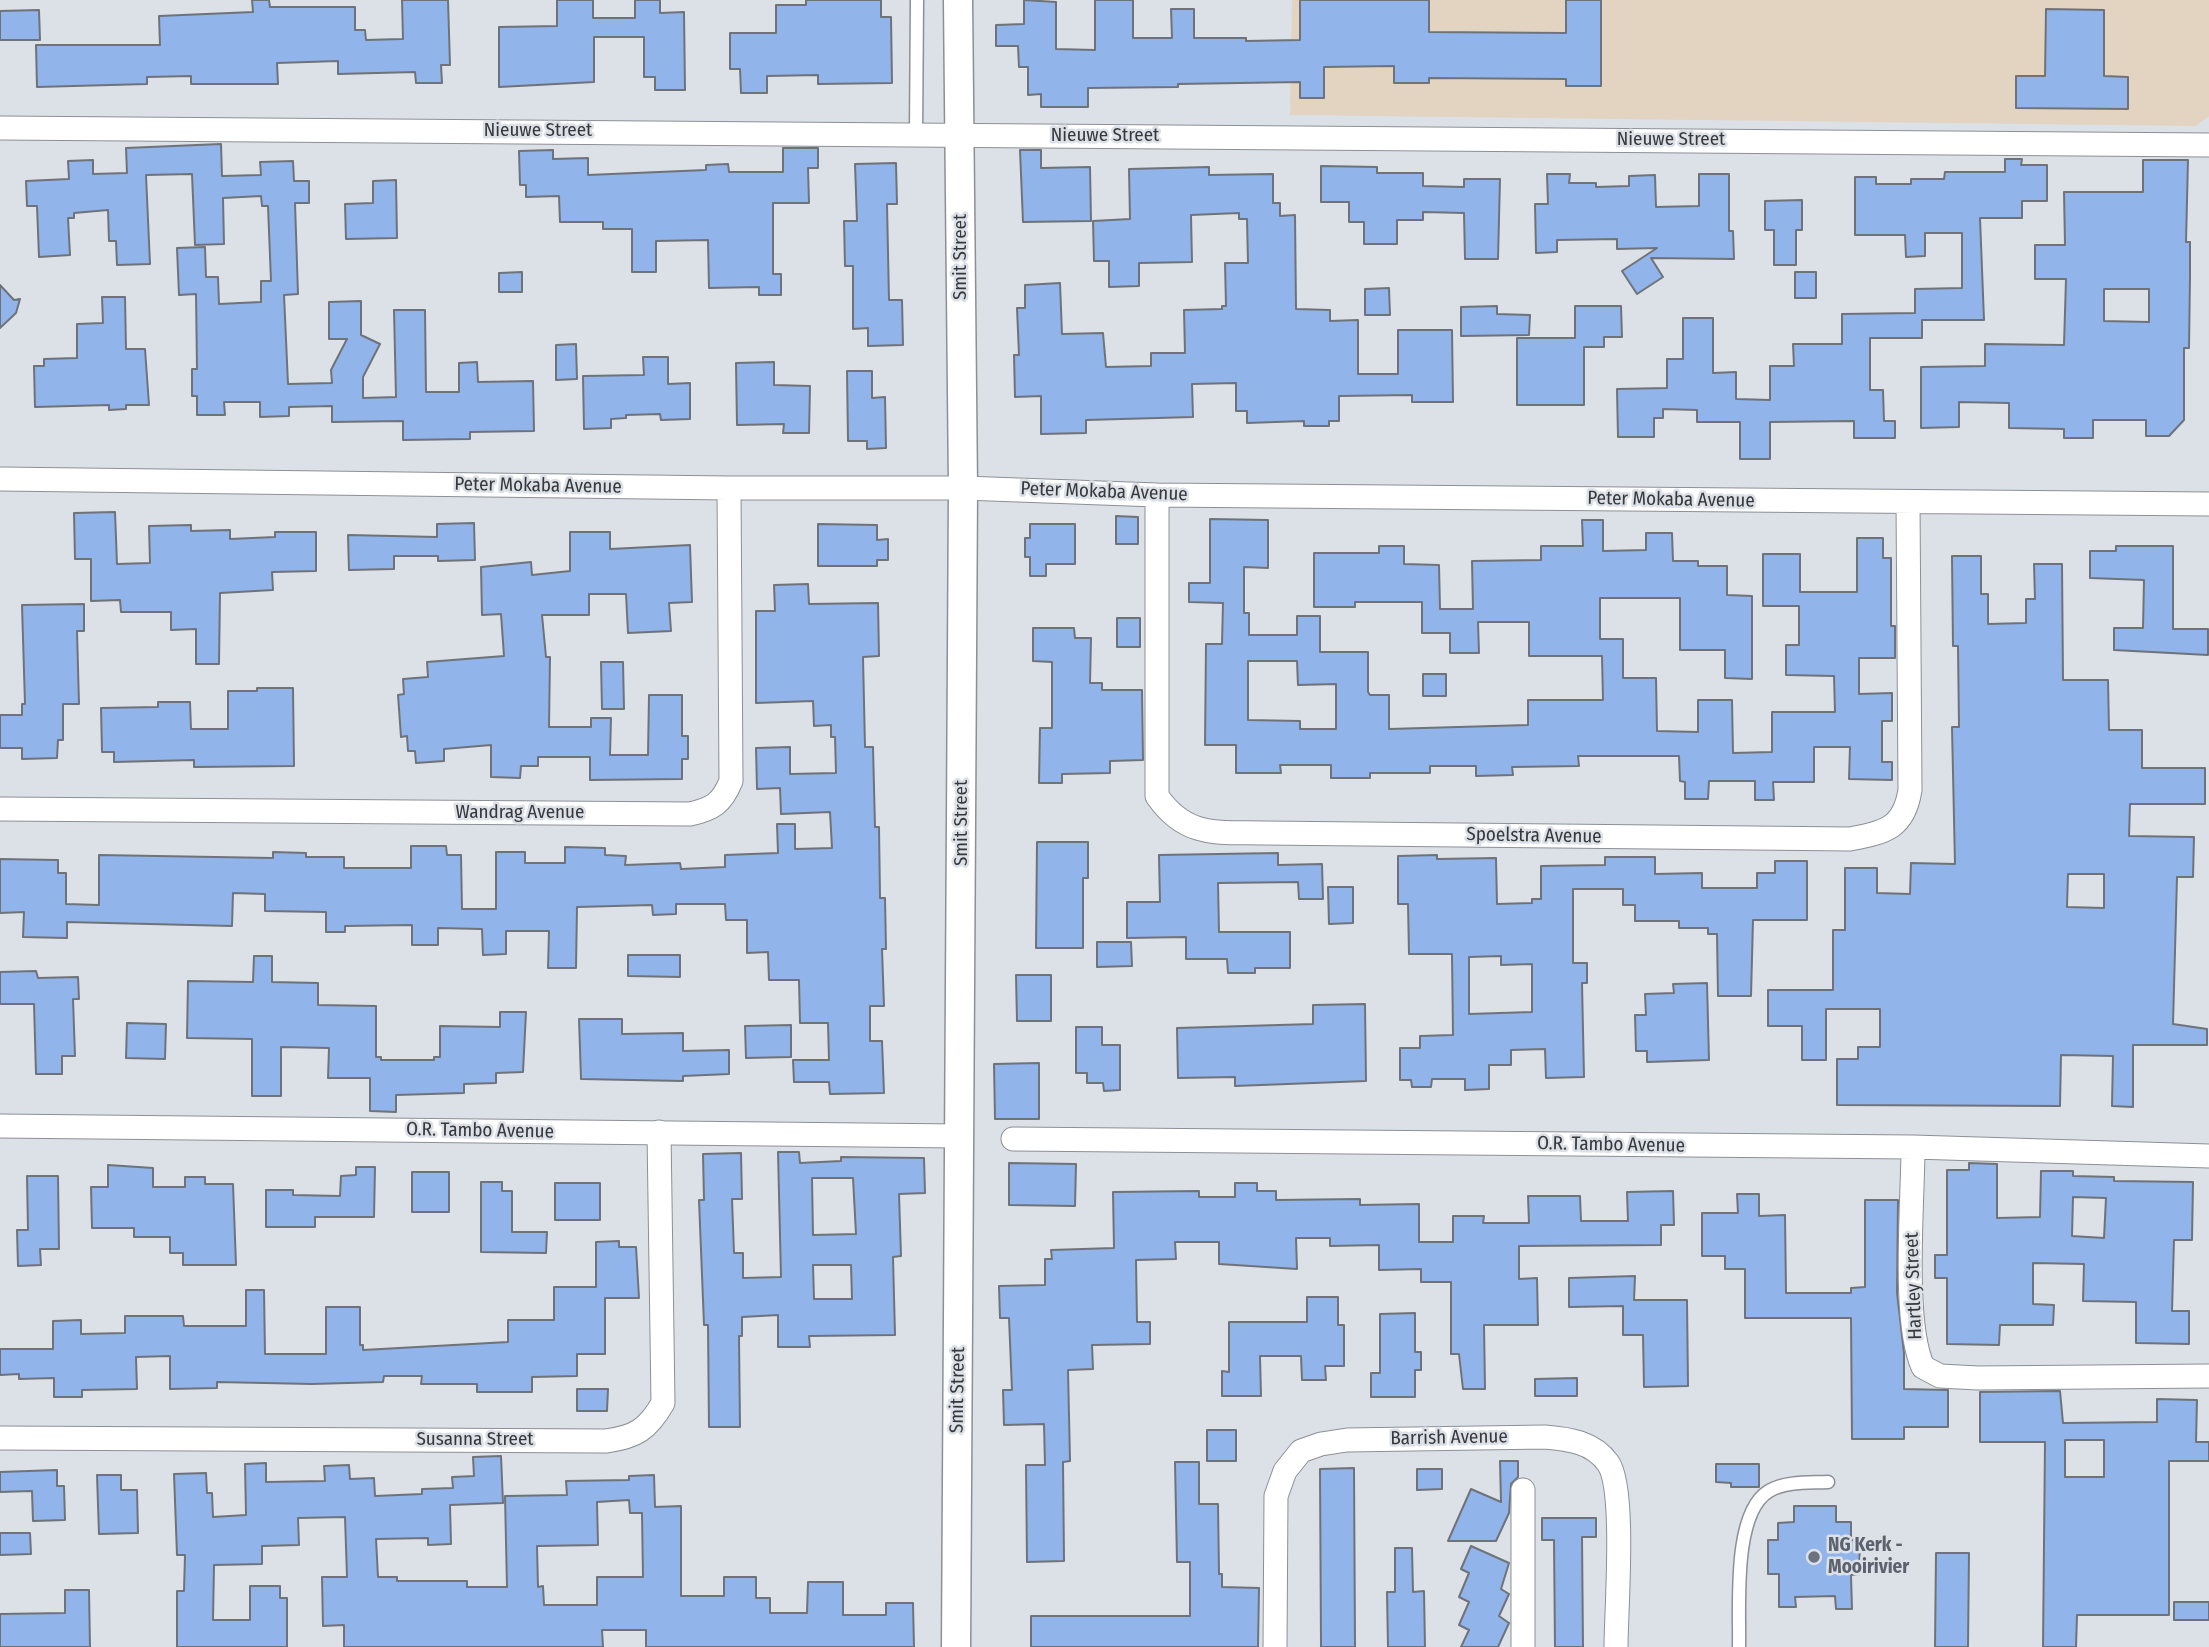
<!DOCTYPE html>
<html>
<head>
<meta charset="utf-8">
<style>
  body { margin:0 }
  canvas { display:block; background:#dce0e7 }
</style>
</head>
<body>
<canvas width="2209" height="1647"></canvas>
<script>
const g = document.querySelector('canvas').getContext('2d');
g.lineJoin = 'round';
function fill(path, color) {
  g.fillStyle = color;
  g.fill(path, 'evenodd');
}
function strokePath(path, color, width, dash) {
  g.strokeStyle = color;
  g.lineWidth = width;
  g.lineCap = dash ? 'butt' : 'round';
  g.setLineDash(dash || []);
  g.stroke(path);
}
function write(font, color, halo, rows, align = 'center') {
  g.font = font + ' "Fira Sans Condensed",sans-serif';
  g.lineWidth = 5;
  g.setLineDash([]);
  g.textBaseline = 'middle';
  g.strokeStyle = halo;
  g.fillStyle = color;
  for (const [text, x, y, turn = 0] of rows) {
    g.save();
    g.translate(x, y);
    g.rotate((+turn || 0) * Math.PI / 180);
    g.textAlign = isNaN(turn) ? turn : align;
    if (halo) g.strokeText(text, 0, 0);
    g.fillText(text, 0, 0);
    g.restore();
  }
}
fill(new Path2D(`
  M1292 0H2209V116L2196 126 1290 115Z`), '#e2d4c1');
const building = new Path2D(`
  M252 0H269L270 7H355V30H365L366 40 403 39 402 0H448L450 65H441L442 83H416L415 72 338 74V61L277 63 278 84H191V76L147 77V84L37 87 36 45H160L159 16 253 12Z
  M557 0H593V18H635V0H660V13L684 12 685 90H655V77H644V37H594V82L499 87V27L557 26Z
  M806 0H881V17H891L892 83 818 84V75L767 76V93H741L740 69H730V33H776V5H806Z
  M1024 0 1056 2V49L1095 50V0H1133V38H1172L1171 9H1194V38H1246V41L1300 40V0H1429V32L1566 33V0H1601V86H1566V79L1429 78V83H1394V66L1324 67V98H1300V82L1178 84V87L1088 88V107H1041V94L1028 95V67H1019L1018 46H996V25L1024 24Z
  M2046 9 2104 10V76L2128 77V109L2016 108V76H2045Z
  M39 10 40 40H0V11Z
  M221 144 222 176 261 175 260 162 293 161 294 181H309V203H295L298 294 284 295 288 384 332 383 331 370 347 339H329V302L361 301V335L380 344 363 377V398L396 397 394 310H425L426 392H459V363L477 362 478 382 533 381 534 431 470 432V439L403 440V421L332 422V406L289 407V416L260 417V402H224L225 415H197V396H192V369H197L196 294 179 295 177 248 205 247 206 277H218L219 304 261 302V281H271L268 206H262L261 196 223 198 224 244 195 245 192 174 146 175 150 264 117 265 116 241H109L108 210 74 213V218H68L70 255 39 257 37 206H27L26 181 69 179 68 161 93 160V174L127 173 126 148Z
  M783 148H818V168H808L809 203H773V274H781V295H759V287L709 288 708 240 656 241V272H632V229H603V222H560L559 196 526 197V185H520L519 151 553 150V159L588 158V175L706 170V165L728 164 729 172H783Z
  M1020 150H1041V168L1090 167 1091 221 1023 222Z
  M2005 159H2022L2021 165H2047V201H2022V218H1980L1984 320H1922V338H1870V390H1883L1884 421H1895V438H1854V421L1770 422V459H1740V422H1697V410L1663 409V418H1654V437H1618L1617 389 1667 388V359H1683V318H1713V373L1736 372V399L1770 400V366H1794L1793 344H1842V314L1915 313V289L1962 288V233H1925V256L1906 257 1905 235H1855V177H1876V184H1911V179H1944L1945 172H2005Z
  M2143 160H2188L2186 242H2190V276L2189 348H2184V420L2169 436H2146V420H2093V438H2064V429L2009 428V403L1959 402V427L1921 428V367L1985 366V344L2064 345 2066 279H2035V245H2065L2064 192H2143ZM2104 289H2149V322L2104 321Z
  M896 163 897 204H887L889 300H902L903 345 868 346V328L853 329V266H845L844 221H857L855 164Z
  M1321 166 1377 167V173H1423V186L1464 187V179H1500L1498 259H1465L1464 213 1423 212V220H1397V244H1364V222H1349V202H1321Z
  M1209 167V175L1273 174V203H1280V216L1295 215 1296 309 1330 310V321L1358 320V374H1398V330H1452L1453 402H1412V395L1339 396V421H1329V426H1304V421L1247 423V411H1236V383L1192 384 1193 417 1086 420V433L1041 434V396L1015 397 1014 355H1019L1017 308H1025V285L1060 283 1062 334 1103 333 1106 367 1151 366V353H1185L1184 310 1222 309V306H1226L1225 263H1248L1247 219H1239V213L1191 215 1192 262 1139 263V286L1109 287V261H1094L1093 221 1130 219 1129 169Z
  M1547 174H1570L1569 183H1596V187L1629 186V176L1655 175 1656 207 1699 206V174H1729V231H1733L1734 259 1651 258 1663 277 1637 294 1622 271 1657 248 1617 249V239L1557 240V252L1536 253 1535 204H1548Z
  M396 180 397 238 346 239 345 204 373 203V181Z
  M1802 200V230H1796V265H1774V230H1765V201Z
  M522 272V292H499V273Z
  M1795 272H1816V298H1795Z
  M0 285 14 300 20 299 16 313 0 328Z
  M1389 288 1390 315H1365V289Z
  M102 297H125L126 349H145L149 405H126V409L109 410V405L35 407 34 366H44V359L77 358V324L103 323Z
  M1497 306V314L1530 315 1529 335 1461 336V307Z
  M1575 306H1621L1622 337H1604V347H1584V405H1517V338H1575Z
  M576 344 577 379 556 380V345Z
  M643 357H668V384L690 383V419L661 420 660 414 626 415V418L611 419V428L584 429 583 376 644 375Z
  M774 362V385L810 386 809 433H783L784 424 737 425 736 363Z
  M847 371H872V398L885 397 886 448 867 449V441H848Z
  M115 512 117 564 150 563 149 526 191 525V531L230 530V539L275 537V532H316V571L272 572 273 590 220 593 219 664H196V629L171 630V612H121L120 600 91 601V559H75L74 513Z
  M1116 516 1138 517V544H1116Z
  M1210 519 1268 520V568L1244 567V613H1249V635H1297V616H1320V652H1368V692L1370 695H1389V729L1528 725V700H1603L1602 656H1529V622H1478L1479 653H1450V633H1422V602H1355V607H1314V553H1379V546H1404V564L1439 565 1440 609H1473L1472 561 1541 560V546H1583L1582 520H1603V551L1646 550V533H1672L1673 561H1698V566H1727V595L1752 596V679L1725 678V650H1680V598H1600V639H1623V678H1656L1657 731 1698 732V700H1732L1733 753 1772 752V712H1835L1834 676 1786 675V645H1799V606H1763V554H1800V592H1857V538H1883V558H1891V626H1895V658H1859V694L1892 693V721H1882V762H1892V780L1849 779 1850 747H1814V782H1773L1774 800H1755V781H1709L1708 799H1685V782L1680 781 1679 756H1578L1579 766 1512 767 1513 775 1476 776V766H1430V773H1370V778H1331V765H1280L1281 773H1236V745H1205L1206 644H1222L1223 603 1189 602V583H1210ZM1248 661H1297L1298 685 1336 684V729H1300V721L1248 720Z
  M474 523 475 560 438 561V556H394V569L349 570 348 535 437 537V524Z
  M818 524 877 525V540L888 539V560H877V566H818Z
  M1030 524H1075V564H1046V576H1030V557H1025V538H1030Z
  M570 532H610V549L690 545 692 602 669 603 671 631 628 633 626 594H589V615H542L546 657H550L549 727H591V718H611L610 755H648L649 695H682V736H688V759H682V779L590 780V757H538V766H521L520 778 491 777V745L444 749V761L416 763 415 751H408L407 736 401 737 398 695 404 694 403 679 428 677 427 662 504 656 501 614 482 615 481 567 531 562 532 575 570 571Z
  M2116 546H2173V629H2208V655L2114 650V628H2143L2144 580 2090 578V551H2116Z
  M1952 556H1981V594H1988V624L2026 623V599H2035L2034 564H2062L2063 680H2108L2109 730H2142V768H2205V804H2130L2129 836 2194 837 2193 877H2177L2173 1024 2207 1029V1045H2133V1107L2112 1106 2113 1056 2061 1055 2060 1106 1837 1105V1059H1858V1047H1880V1009H1826V1060H1802V1026H1768V990H1833V930H1845V868H1877V893L1910 894 1911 863 1955 864 1952 727H1959L1958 646H1953ZM2068 874H2104V908L2067 907Z
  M808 584 809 604 878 603 879 656 863 657 865 747H873L875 827H879L880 898H885L886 949H882L884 1006H870V1041H882L884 1093 830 1094 829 1082H794L793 1060H829L828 1023H800L799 980H769L768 952 747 953V920H726L725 904H676V914L653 915 652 905 577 907 576 968H548L549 931H506V954L483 955 482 929 438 928V945H412V925L345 926V932H326V912L265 911V894L233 893 232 926 67 922V938L23 937 24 912 0 913V859L58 860V873H66V904L99 905V855L273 858V852L306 853V857H344V868H411V846H446L447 855H461L462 909H496V852H525V863H565V847L605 848V855L626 856 625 865 680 863 681 869 725 867V855L778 853 777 824H795V849L832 848 830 812 781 814 780 788 757 789 756 748 790 747V774L836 773 835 737H831V725L814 726 813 701 756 703V611H775L774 585Z
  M84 604V631H77L79 704H63V740H58L57 758 22 759V748H0V715H22V704H25L22 605Z
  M1117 618H1140V647H1117Z
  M1033 628H1074L1075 638H1091L1090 683H1102V690H1142L1143 760 1110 761V773L1062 774V783H1039L1040 728H1052V662L1033 661Z
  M601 662H623L624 709H602Z
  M1423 674H1446V696H1423Z
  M257 688H293L294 766 194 767V760L114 762V752H102L101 708 158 707V702H190L191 729H228V691H257Z
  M1037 842H1088V878H1083V948H1036Z
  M1278 853V865L1322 864 1323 899H1299L1298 882 1218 883 1219 932H1290V968H1255V973H1228L1227 959H1186V937L1127 938V902H1160L1159 855Z
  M1437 855V859L1496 858 1497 904 1532 903V899H1541V866L1605 865V857H1655V874L1702 873V888H1757V873H1775V861H1807V920H1753L1751 996H1718L1717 934H1708V928H1679V921H1635V905H1623V889H1573V963H1587V983H1582L1584 1077 1546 1078 1545 1049 1511 1050V1065H1489V1089L1465 1090V1079H1432L1431 1087H1412L1411 1080H1400V1048H1420V1036L1453 1035 1452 954H1409L1408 904H1398V856ZM1501 956V965L1532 964V1012L1469 1014V957Z
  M1328 887H1353V923L1329 924Z
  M1097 942H1131L1132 966 1097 967Z
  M628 955H680V977L628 976Z
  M254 956H272V982L318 983V1005L376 1006V1057H381V1060H434V1057H440V1026L500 1027V1012H526L523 1072 496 1073V1083L464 1084V1093L396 1095V1112L370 1111V1078H328L329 1048 281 1047V1096H252V1039L187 1038 188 981 253 982Z
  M36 971 38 978 78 977 79 999H73L75 1056H62V1074H36L34 1004H0V972Z
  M1016 975H1051V1021H1017Z
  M1707 983 1709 1060 1647 1062V1051H1636L1635 1015H1646L1645 994 1674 993 1673 984Z
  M1365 1004 1366 1081 1235 1086V1077L1178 1078 1177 1028 1313 1024V1005Z
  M579 1019H622V1034L683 1033V1051L729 1050V1074L683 1076V1081L581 1079Z
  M127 1023 166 1024 165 1059 126 1058Z
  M791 1025V1057L746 1058 745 1026Z
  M1076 1027H1102V1045H1120V1090L1104 1091 1103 1083H1087V1073H1076Z
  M1039 1063V1119H995L994 1064Z
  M778 1152H799L800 1163 841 1161V1157L924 1158 925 1193 899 1194 901 1256 893 1257 895 1335 809 1336 810 1347H778V1315L742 1317V1336H739L740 1427H709L708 1325H704L699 1200H704L703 1154 741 1153 742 1199H732L734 1253H743V1278L781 1277ZM812 1178H853L856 1234 813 1235ZM813 1265H851L852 1299H814Z
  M1009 1163 1076 1164 1075 1206 1009 1205Z
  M1969 1163 1997 1164V1218L2040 1217 2041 1171H2073V1176L2114 1177V1181L2193 1182 2192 1240H2174L2172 1311H2189V1344L2136 1343V1302L2083 1301 2084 1264 2033 1263V1304L2054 1305 2053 1325H2000L1999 1345 1947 1344V1278H1935V1255H1947V1170H1969ZM2073 1197 2106 1198 2104 1238 2072 1236Z
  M108 1165 153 1168V1187H185V1177H205V1184H233L236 1265H183V1253H170V1237H134V1228H92L91 1187H108Z
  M356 1167H375L374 1217H315V1227H266V1190H293V1195L340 1196 341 1176 356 1175Z
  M412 1172H449V1212H412Z
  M27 1176H58L59 1249H40L41 1265 18 1266 17 1230H28Z
  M481 1182H502V1191H512V1232H547L546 1253 481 1252Z
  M555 1183H600V1220H555Z
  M1235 1183H1257V1191H1276V1200L1360 1199V1205L1419 1204V1242H1453V1216H1484L1483 1223H1529L1528 1196H1580L1581 1221H1628L1627 1192 1673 1191 1674 1225H1661V1245L1519 1246V1279L1537 1278 1538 1325H1484L1485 1389H1463L1459 1354H1451V1282H1421V1269L1379 1270V1245L1330 1246V1238H1296L1297 1269 1219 1264V1242H1175L1176 1259 1136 1260 1137 1322H1150V1344L1092 1345 1093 1369 1068 1370 1070 1461 1063 1462 1064 1561 1027 1562 1026 1465H1045L1044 1424 1004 1425 1003 1390H1012L1009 1318H1000L999 1286 1045 1285V1259H1052L1051 1250 1114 1248 1113 1192 1199 1191V1197H1235Z
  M1737 1194H1759V1216L1785 1215 1786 1293H1851V1288L1865 1287V1200H1898L1897 1293 1904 1353V1389L1948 1390V1427H1904V1439H1852L1851 1318H1745V1269H1725V1256H1702V1213H1738Z
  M619 1241V1247H636L639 1298H605V1354H577V1376L532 1377V1392H477V1384H421L422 1376H384L383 1382 312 1384 217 1382V1388L170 1389V1356L136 1357 137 1389 82 1390V1397H54V1378L19 1379V1374L0 1375V1349H53V1321L81 1320V1334L125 1333V1316H183L184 1326H246V1290H264L265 1354H326V1307H360V1345H363V1350L508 1342V1320H554V1287H596V1242Z
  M1635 1276 1634 1300H1687L1688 1386 1644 1387 1643 1335H1623V1306L1569 1307V1278Z
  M1307 1297H1338V1325H1344V1366H1325L1326 1380H1302L1301 1356H1260L1261 1396H1222V1371L1229 1372V1322H1307Z
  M1415 1313V1352H1421V1370H1415V1397H1371V1373H1380V1314Z
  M1577 1378V1396H1535V1379Z
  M577 1389H608L607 1411H577Z
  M2060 1391 2063 1423 2157 1422V1399L2197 1400 2196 1442H2209V1461H2169V1615H2077L2076 1647H2043L2045 1442H1980V1392ZM2065 1440H2104V1477H2065Z
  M1207 1430H1236V1461H1207Z
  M501 1456 503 1503 450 1505 451 1544 428 1545V1538L376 1539 378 1577H397V1581H467V1587H507L505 1496 567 1495 566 1481 629 1480V1476L654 1475 655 1507 681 1506V1596H724V1577H756V1598H770V1613H807L808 1582H843V1615H886V1603H913L914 1647H646V1630H602L603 1647H344V1625L323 1626 322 1577H347L345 1517 298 1518 299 1545 262 1546V1564L214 1565 213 1620H250V1586H280V1598H287V1647H177V1591H184L185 1555H177L174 1474 206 1473 207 1493H212L213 1517 246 1515 245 1464 266 1463V1482L325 1481 324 1466 349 1465 350 1479 374 1478 375 1496 422 1494V1489L453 1488 452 1477 474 1476 473 1457ZM629 1500 630 1513H642L643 1577H597V1605H544L543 1586 538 1587 537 1546 598 1545 597 1502Z
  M1500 1461H1518V1477L1511 1484 1509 1513 1496 1541H1448L1471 1489 1501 1502Z
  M1175 1462H1199V1504H1218L1219 1574H1222V1587L1259 1588 1258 1647H1031V1616H1190V1562H1177Z
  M1716 1464H1759V1487H1731V1483L1716 1482Z
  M1354 1468 1355 1647H1321L1320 1469Z
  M1417 1469H1442V1489L1417 1490Z
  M57 1470V1486H64L65 1520 33 1521 32 1491 0 1492V1472Z
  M97 1475H121V1490H137L138 1533 99 1534Z
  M1794 1506H1836V1522H1851V1540H1860L1859 1574 1851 1575 1852 1609H1836L1835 1596 1795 1597 1796 1607H1779V1574H1768V1540H1778V1523L1794 1522Z
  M1542 1518H1596V1537H1582L1583 1647H1555L1554 1540H1542Z
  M0 1533H30L31 1554 0 1555Z
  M1471 1546 1509 1563 1501 1589 1509 1594 1499 1616 1509 1623 1498 1647H1461L1469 1630 1459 1625 1469 1602 1459 1597 1469 1573 1461 1569Z
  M1395 1548H1412L1413 1592 1424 1591 1425 1647H1388L1387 1592H1395Z
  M1936 1553H1969L1968 1647H1935Z
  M65 1590H89L90 1647H0V1614L65 1613Z
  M2174 1602H2209V1620H2174Z`);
fill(building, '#91b4eb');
strokePath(building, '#6f7379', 2);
const service = new Path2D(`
  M916 134 917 0
  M1739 1647C1740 1608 1732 1513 1769 1491 1786 1481 1809 1483 1828 1482`);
const minor = new Path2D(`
  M0 128 2209 145
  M0 479 729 488H963L1157 495 2209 504
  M1157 495V796C1186 838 1217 832 1264 833L1850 839C1886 832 1904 828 1910 790L1908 502
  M0 809 690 814C713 809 722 803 731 781L729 488
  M0 1126 960 1136
  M1013 1139 1913 1147 2209 1156
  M1913 1147C1913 1202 1902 1321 1923 1367L1940 1376 1978 1378 2209 1376
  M0 1438 606 1441C636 1437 648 1429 663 1403L659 1132
  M1523 1490V1647
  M1275 1647 1276 1496 1285 1471 1301 1451 1321 1444 1347 1440 1545 1437C1569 1439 1593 1442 1608 1463 1626 1488 1616 1611 1616 1647`);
const tertiary = new Path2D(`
  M956 1647 963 488 958 0`);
strokePath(service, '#8c9096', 15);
strokePath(minor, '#8c9096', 25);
strokePath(tertiary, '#8c9096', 31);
strokePath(service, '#fff', 12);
strokePath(minor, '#fff', 23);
strokePath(tertiary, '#fff', 28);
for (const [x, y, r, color] of [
  [1814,1557,7,"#6b7280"]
]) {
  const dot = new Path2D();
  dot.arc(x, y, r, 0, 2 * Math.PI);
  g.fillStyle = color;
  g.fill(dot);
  strokePath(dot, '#dce0e7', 2.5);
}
write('19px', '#37383b', '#dce0e7', [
  ["Nieuwe Street",538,131],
  ["Nieuwe Street",1105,136],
  ["Nieuwe Street",1671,140],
  ["Smit Street",961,257,-90],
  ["Peter Mokaba Avenue",538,486,1],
  ["Peter Mokaba Avenue",1104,492,2],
  ["Peter Mokaba Avenue",1671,500,1],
  ["Wandrag Avenue",520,813],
  ["Smit Street",962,823,-90],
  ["Spoelstra Avenue",1534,836,1],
  ["O.R. Tambo Avenue",480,1131,1],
  ["O.R. Tambo Avenue",1611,1145,1],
  ["Hartley Street",1914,1286,-92],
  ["Smit Street",958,1390,-89],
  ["Barrish Avenue",1449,1438,-1],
  ["Susanna Street",475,1440]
]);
write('bold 19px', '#5b616d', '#dce0e7', [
  ["NG Kerk -",1828,1546],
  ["Mooirivier",1828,1568]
], 'left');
</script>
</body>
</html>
